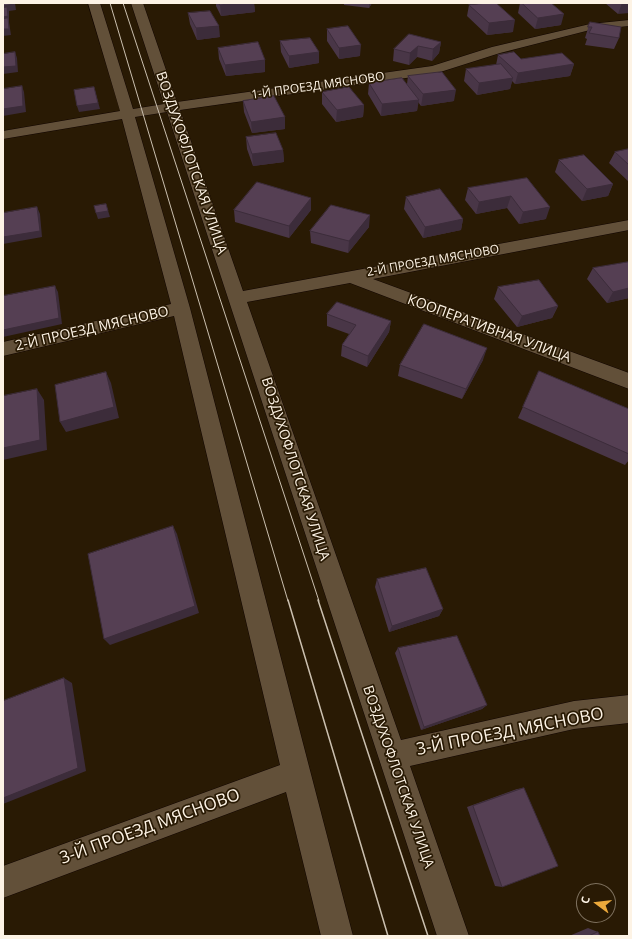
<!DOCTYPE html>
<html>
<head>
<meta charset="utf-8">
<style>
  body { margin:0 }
  #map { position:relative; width:632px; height:939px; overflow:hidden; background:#291a04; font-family:"Open Sans",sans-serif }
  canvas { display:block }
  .frame { position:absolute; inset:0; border:4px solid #fdf3e5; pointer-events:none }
  .north { position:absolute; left:576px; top:883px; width:40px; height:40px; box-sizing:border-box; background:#291a04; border:1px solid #7e715e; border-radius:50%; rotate:285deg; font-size:11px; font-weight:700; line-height:16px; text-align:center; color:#fdf3e5 }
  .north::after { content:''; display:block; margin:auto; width:14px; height:18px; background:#eca93b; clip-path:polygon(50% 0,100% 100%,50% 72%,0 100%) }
</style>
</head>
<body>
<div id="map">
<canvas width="632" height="939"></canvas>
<div class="frame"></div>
<div class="north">С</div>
</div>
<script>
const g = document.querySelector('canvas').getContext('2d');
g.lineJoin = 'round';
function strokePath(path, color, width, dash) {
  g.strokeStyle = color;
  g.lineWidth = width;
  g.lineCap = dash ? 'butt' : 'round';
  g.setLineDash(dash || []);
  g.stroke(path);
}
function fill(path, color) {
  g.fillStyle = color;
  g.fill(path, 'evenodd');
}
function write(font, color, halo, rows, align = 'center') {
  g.font = font + ' "Open Sans",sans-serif';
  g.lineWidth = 3.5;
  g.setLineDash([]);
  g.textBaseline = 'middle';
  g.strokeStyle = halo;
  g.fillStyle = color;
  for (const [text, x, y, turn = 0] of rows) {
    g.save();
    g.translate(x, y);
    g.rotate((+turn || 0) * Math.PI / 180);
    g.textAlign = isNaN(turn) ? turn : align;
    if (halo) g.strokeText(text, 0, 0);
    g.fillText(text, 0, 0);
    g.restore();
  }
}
const minor = new Path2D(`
  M88 3H100L133 109 164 104 131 3H143L177 102 432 66 492 47 590 24 629 20V26L590 30 500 53 434 74 180 110 243 291 629 220V230L373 279 629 373V389L350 283 247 302 401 740 574 701 629 695V723L574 729 410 766 469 936H437L167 112 135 117 190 308 353 936H321L286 792 3 898V866L280 765 174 316 3 356V342L171 304 122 119 3 139V131L120 111Z`);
strokePath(minor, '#110500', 1);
fill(minor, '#625039');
strokePath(new Path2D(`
  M110 3 288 601
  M123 3 319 601`), '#cbc0b0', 1);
strokePath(new Path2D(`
  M288 600 388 936
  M318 600 428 936`), '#cbc0b0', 1.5);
fill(new Path2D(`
  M216 3H254L255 12 221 16 216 6Z
  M344 3H372L369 8 344 5Z
  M520 3H551L561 25 535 29 518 13Z
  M605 3H629L618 14Z
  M469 5 513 32 487 35 467 16Z
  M188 13 220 37 197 40 190 24Z
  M590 22 619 38 614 49 585 45 587 39 585 38Z
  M327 29 360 56 339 59 327 41Z
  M280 41 319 52V63L289 68 281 52Z
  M441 42 439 53 432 61 417 57 409 65 393 61 394 49Z
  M218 48 265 72 226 76 219 59Z
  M498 55 521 59 574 64 570 76 515 84 512 81 510 89 477 95 464 81 466 69 496 65Z
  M408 76 454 101 421 106 418 102 417 111 381 116 368 94 369 83 407 84Z
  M322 92 364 105 363 117 336 122 322 104Z
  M243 101 285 129 252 133 244 112Z
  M246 137 283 150 284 162 253 166 247 149Z
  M629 149V182L609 163 615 152Z
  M559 160 613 184 608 196 582 201 555 172Z
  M527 178 546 219 519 224 507 208 476 214 465 200 468 188Z
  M406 197 463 219 461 230 423 238 404 209Z
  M311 198V210L289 238 235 222 234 210Z
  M369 227 348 253 311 243 310 231Z
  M629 262V298L607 303 587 279 593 268Z
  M498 287 558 306 552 318 517 327 494 299Z
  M327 314 391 321 389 332 367 367 341 356 342 345 349 334 327 326Z
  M483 360 462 399 398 376 400 365Z
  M539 371 629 409V460L625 465 518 418Z
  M377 579 443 609 439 616 389 632 375 587Z
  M398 648 487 705 482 709 421 730 395 653Z
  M524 788 502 887 495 886 467 807 517 789Z
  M588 928 598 932 600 936H569Z`), '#493647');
fill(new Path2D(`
  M14 3H15L16 10 9 11V22L11 35 3 36V6Z
  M236 3H254L255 12 221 16 220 5Z
  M369 3H372L369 8Z
  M622 3H629V13L618 14Z
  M564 14 561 25 535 29 538 18Z
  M515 20 513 32 487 35 489 23Z
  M219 26 220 37 197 40 196 28Z
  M441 42 439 53 432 61 433 49Z
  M361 45 360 56 339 59V48Z
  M418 46 417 57 409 65 410 53Z
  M15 52 17 58 18 72 3 74V67Z
  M319 52V63L289 68V56Z
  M265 60V72L226 76 225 65Z
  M574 64 570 76 515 84 518 73Z
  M513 78 510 89 477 95 479 83Z
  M22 86 24 92 26 112 3 116V109Z
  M94 87 100 109 79 112 77 106Z
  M456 90 454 101 421 106 423 94Z
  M419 100 417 111 381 116 382 104Z
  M364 105 363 117 336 122 337 110Z
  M285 117V129L252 133 251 122Z
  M283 150 284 162 253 166 252 154Z
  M613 184 608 196 582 201 587 189Z
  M511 196 507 208 476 214 479 202Z
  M311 198V210L289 238V226Z
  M106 204 110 217 98 219 96 213Z
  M37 207 40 214 42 237 3 244V237Z
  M550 207 546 219 519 224 523 212Z
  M370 215 369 227 348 253 349 241Z
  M463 219 461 230 423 238 425 227Z
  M55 286 58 292 62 324 3 337V330Z
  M629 288V298L607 303 613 292Z
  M558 306 552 318 517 327 522 316Z
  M391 321 389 332 367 367 368 356Z
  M487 348 483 360 462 399 466 389Z
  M106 372 111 383 119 418 66 432 60 422Z
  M37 389 44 400 47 450 3 460V448Z
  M173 526 177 534 199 613 110 645 104 639Z
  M443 609 439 616 389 632 392 626Z
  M64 678 72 683 86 771 3 804V798Z
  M487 705 482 709 421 730 424 727Z`), '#3c2c3a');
const building = new Path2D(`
  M3 3H14V4L3 6Z
  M219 3H236L220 5Z
  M488 3H496L515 20 489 23 469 5Z
  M522 3H551L564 14 538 18Z
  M7 7 8 16 3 17V8Z
  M210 11 219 26 196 28 188 13Z
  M8 18 9 29H3V19Z
  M590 22 621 27 619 38 589 33 592 27H588Z
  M348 26 361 45 339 48 327 29Z
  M409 34 441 42 433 49 418 46 410 53 394 49Z
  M310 38 319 52 289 56 280 41Z
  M258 42 265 60 225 65 218 48Z
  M15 52 16 66 3 67V54Z
  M514 52 521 59 562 53 574 64 518 73 498 55Z
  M501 64 513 78 479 83 466 69Z
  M442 72 456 90 423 94 408 76Z
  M402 78 419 100 382 104 369 83Z
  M22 86 23 106 3 109V89Z
  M94 87 98 103 77 106 74 90Z
  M349 87 364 105 337 110 322 92Z
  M274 96 285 117 251 122 243 101Z
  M276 133 283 150 252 154 246 137Z
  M629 149V165L615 152Z
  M584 155 613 184 587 189 559 160Z
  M527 178 550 207 523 212 511 196 479 202 468 188Z
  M257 182 311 198 289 226 234 210Z
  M440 189 463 219 425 227 406 197Z
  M106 204 108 211 96 213 94 206Z
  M331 205 370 215 349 241 310 231Z
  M37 207 40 231 3 237V213Z
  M629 262V288L613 292 593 268Z
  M539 280 558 306 522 316 498 287Z
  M55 286 59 318 3 330V296Z
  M337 302 391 321 368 356 342 345 356 325 327 314Z
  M424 324 487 348 466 389 400 365Z
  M539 371 629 409V454L523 407Z
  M106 372 114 407 60 422 55 385Z
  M37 389 40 440 3 448V396Z
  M173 526 195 606 104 639 88 554Z
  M426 568 443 609 392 626 377 579Z
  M457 636 487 705 424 727 398 648Z
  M64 678 78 768 3 798V701Z
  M524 788 558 866 502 887 473 806Z
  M598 932 600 936H589Z`);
fill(building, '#553f53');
strokePath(building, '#3c2c3a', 1);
write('12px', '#fdf3e5', '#291a04', [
  ["1-Й ПРОЕЗД МЯСНОВО",318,86,-8],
  ["2-Й ПРОЕЗД МЯСНОВО",433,261,-10]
]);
write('14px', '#fdf3e5', '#291a04', [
  ["ВОЗДУХОФЛОТСКАЯ УЛИЦА",191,163,71],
  ["2-Й ПРОЕЗД МЯСНОВО",92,329,-13],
  ["КООПЕРАТИВНАЯ УЛИЦА",489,329,20],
  ["ВОЗДУХОФЛОТСКАЯ УЛИЦА",295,469,72],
  ["ВОЗДУХОФЛОТСКАЯ УЛИЦА",398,777,71]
]);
write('17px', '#fdf3e5', '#291a04', [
  ["3-Й ПРОЕЗД МЯСНОВО",510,732,-11],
  ["3-Й ПРОЕЗД МЯСНОВО",150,827,-20]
]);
</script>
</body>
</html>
